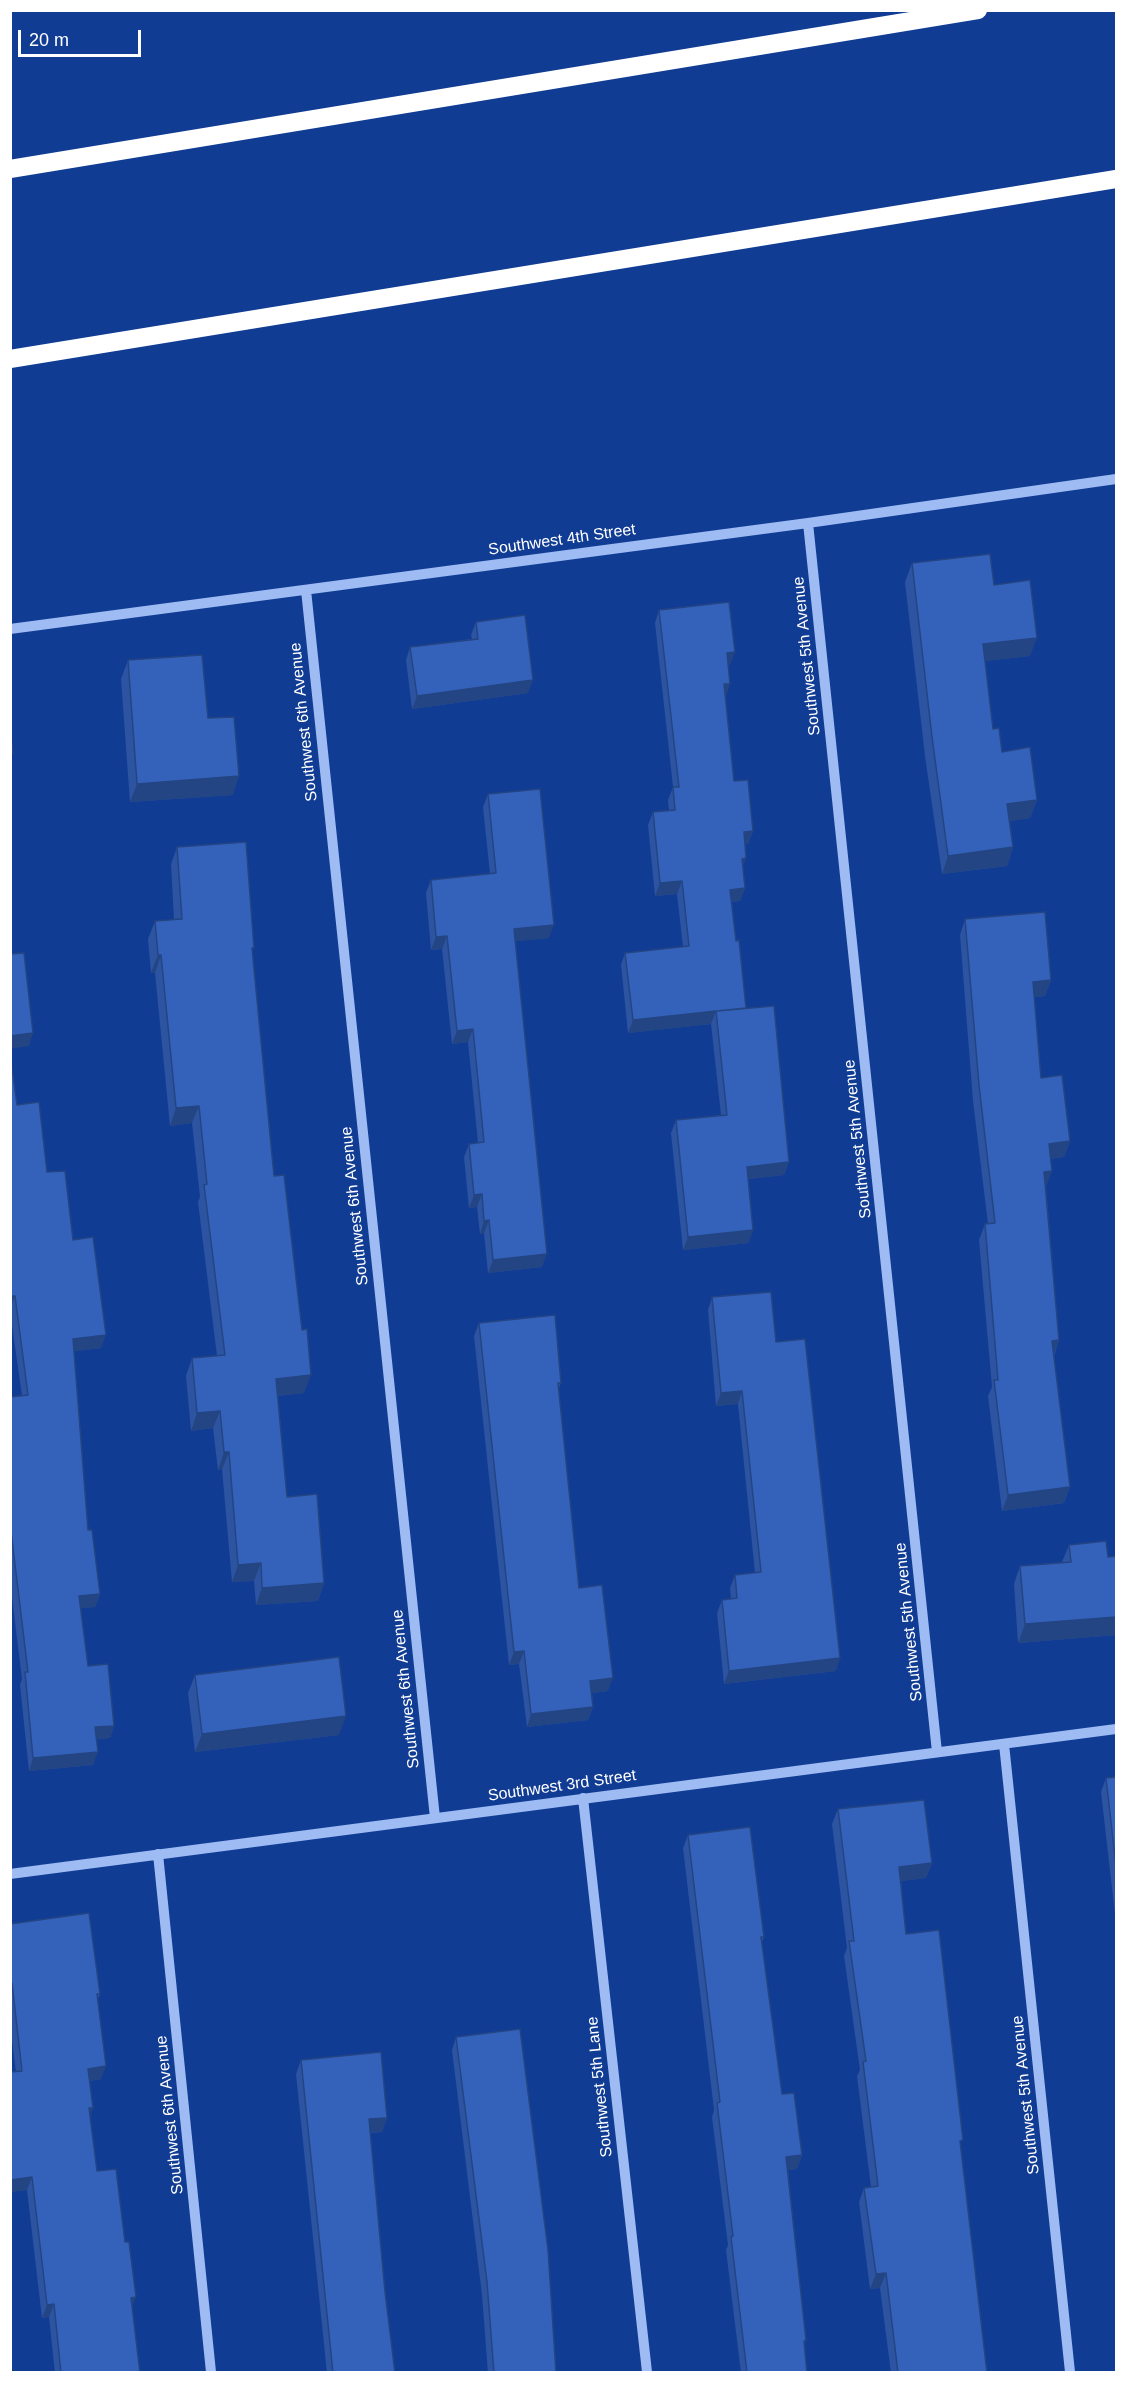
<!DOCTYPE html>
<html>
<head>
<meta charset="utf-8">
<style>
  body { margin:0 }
  #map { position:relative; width:1127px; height:2383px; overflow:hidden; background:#113c94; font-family:Helvetica,sans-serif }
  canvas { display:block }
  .frame { position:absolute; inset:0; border:12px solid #fff; pointer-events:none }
  .scale { position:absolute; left:18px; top:30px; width:123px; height:27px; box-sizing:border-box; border:3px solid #fff; border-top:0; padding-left:8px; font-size:18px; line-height:21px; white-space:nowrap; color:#fff; -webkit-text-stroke:4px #113c94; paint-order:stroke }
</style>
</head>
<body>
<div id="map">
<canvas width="1127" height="2383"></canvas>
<div class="frame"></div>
<div class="scale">20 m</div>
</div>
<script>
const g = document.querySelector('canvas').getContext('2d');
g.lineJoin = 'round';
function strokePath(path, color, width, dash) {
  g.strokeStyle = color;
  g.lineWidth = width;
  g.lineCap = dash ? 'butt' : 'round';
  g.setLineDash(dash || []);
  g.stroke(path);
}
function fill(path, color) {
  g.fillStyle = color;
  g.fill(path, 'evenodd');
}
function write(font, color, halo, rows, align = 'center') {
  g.font = font + ' Helvetica,sans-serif';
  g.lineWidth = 6;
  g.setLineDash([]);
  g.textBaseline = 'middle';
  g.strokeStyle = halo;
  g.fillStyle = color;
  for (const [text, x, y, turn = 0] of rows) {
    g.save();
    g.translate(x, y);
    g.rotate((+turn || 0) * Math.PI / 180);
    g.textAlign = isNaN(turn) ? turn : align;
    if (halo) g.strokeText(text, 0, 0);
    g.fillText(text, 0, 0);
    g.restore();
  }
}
strokePath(new Path2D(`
  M808 523 937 1752
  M306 590 435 1818
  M10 629 808 523 1116 479
  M1004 1744 1070 2372
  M583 1798 647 2372
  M158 1854 211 2372
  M10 1874 1116 1729`), '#9ebcf3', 10);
strokePath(new Path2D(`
  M10 169 978 10
  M10 359 1116 179`), '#fff', 18);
fill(new Path2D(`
  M912 563 994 585 1030 656 985 661 993 729 1002 752 1037 800 1030 818 1010 821 1013 847 1007 866 942 874 925 756 905 582Z
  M659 610 730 665H728L725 697 734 781 753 831 748 844H745L743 867 745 888 740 901 732 902 736 941 746 1008 789 1162 784 1175 748 1179 749 1243 683 1250 671 1133 676 1120 721 1115 711 1024 628 1033 621 965 625 953 683 947 677 894 655 896 648 825 653 812 669 810 668 800 673 787 655 623Z
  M476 622 528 693 412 709 406 660 410 647 472 639 471 635Z
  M128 660 208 718 233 795 130 802 121 679Z
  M488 794 549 938 515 941 542 1267 488 1273 484 1233 480 1234 477 1207 469 1208 464 1157 469 1144 478 1143 468 1042 452 1044 442 949 431 950 426 893 431 880 490 874 483 807Z
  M177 847 252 952 274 1176 304 1393 278 1396 287 1497 324 1583 318 1601 256 1605 254 1581 232 1582 222 1469 218 1470 213 1428 191 1431 186 1376 192 1358 217 1356 198 1202 200 1197 192 1123 170 1126 155 973H151L148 939 155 921 174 920 171 864Z
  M965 919 1051 980 1045 996 1034 997 1041 1078 1070 1141 1064 1157 1050 1159 1046 1187 1059 1340 1054 1356 1070 1487 1064 1503 1002 1511 988 1396 992 1387 979 1240 985 1224H988L973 1101 960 935Z
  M10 1055 17 1105 47 1172 73 1240 101 1348 74 1351 88 1530 100 1594 95 1607 80 1608 88 1666 114 1726 110 1738 97 1739 93 1765 29 1771 20 1685 22 1679 10 1581V1397L22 1396 10 1311Z
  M712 1297 776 1342 836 1671 724 1684 717 1613 722 1600 731 1599 730 1588 735 1575 755 1573 738 1404 716 1406 708 1310Z
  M479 1323 561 1383 558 1390 579 1588 608 1691 592 1693 593 1707 588 1720 527 1727 519 1664 509 1665 474 1336Z
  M1069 1545 1108 1557 1116 1556V1635L1018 1643 1014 1584 1020 1566 1062 1562Z
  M195 1675 339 1735 195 1752 188 1693Z
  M1116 1777V1923L1101 1792 1106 1778Z
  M838 1809 932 1863 926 1878 901 1881 906 1934 960 2148 987 2373H891L880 2288 870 2289 859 2202 864 2188 871 2187 857 2076 860 2070 844 1956 847 1948 832 1824Z
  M688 1835 764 1937 762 1942 782 2094 802 2155 797 2169 788 2170 806 2340 804 2345 807 2373H741L726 2250 728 2245 712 2117 714 2110 683 1848Z
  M10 1924 100 1994 97 2000 101 2079 90 2081V2117L97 2171 132 2308 140 2373H55L49 2317 42 2318 27 2190 10 2192V2072H16L10 2025Z
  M456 2037 556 2373H488L482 2295 452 2050Z
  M301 2060 387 2118 382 2132 370 2133 385 2292 395 2373H327L296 2074Z`), '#2d54a1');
fill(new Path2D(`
  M1037 638 1030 656 976 662 983 644Z
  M735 652 730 665 722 666 727 653Z
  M533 680 528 693 412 709 417 696Z
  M724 684H730L726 697Z
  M239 776 233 795 130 802 137 784Z
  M1037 800 1030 818 1001 823 1007 804Z
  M753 831 748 844H739L744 832Z
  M1013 847 1007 866 942 874 948 856Z
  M746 858 741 871 742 859Z
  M682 881 677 894 655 896 660 883Z
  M745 888 740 901 726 903 730 890Z
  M554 925 549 938 509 942 514 929Z
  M447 936 442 949 431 950 436 937Z
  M158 955H161L155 973H151Z
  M1051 980 1045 996 1027 998 1033 982Z
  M716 1011 711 1024 628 1033 633 1020Z
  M473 1029 468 1042 452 1044 457 1031Z
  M33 1033 29 1046 10 1049V1036Z
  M199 1106 192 1123 170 1126 176 1108Z
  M1070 1141 1064 1157 1043 1160 1049 1144Z
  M789 1162 784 1175 742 1180 747 1167Z
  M1052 1171 1046 1187 1044 1172Z
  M482 1194 477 1207 469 1208 474 1195Z
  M489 1220 484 1233 480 1234 484 1221Z
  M753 1230 749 1243 683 1250 688 1237Z
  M547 1254 542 1267 488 1273 493 1260Z
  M10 1296H15L10 1308Z
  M106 1335 101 1348 68 1352 73 1339Z
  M1059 1340 1053 1356 1052 1341Z
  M311 1375 304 1393 270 1397 276 1379Z
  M742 1391 738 1404 716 1406 721 1393Z
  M220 1411 213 1428 191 1431 197 1413Z
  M224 1452H229L222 1469 218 1470Z
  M1070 1487 1064 1503 1002 1511 1008 1495Z
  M261 1563 254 1581 232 1582 238 1565Z
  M324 1583 318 1601 256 1605 262 1588Z
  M100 1594 95 1607 74 1609 79 1596Z
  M1116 1617V1635L1018 1643 1025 1624Z
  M524 1651 519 1664 509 1665 514 1652Z
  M840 1658 836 1671 724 1684 729 1671Z
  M613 1678 608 1691 586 1694 590 1681Z
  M593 1707 588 1720 527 1727 531 1714Z
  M346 1716 339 1735 195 1752 202 1734Z
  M114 1726 110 1738 90 1740 95 1727Z
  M98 1752 93 1765 29 1771 33 1758Z
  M932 1863 926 1878 894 1882 899 1867Z
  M106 2066 101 2079 83 2082 88 2069Z
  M89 2108H93L89 2121Z
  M387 2118 382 2132 364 2133 369 2119Z
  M802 2155 797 2169 781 2171 786 2157Z
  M32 2177 27 2190 10 2192 11 2180Z
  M886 2273 880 2288 870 2289 876 2274Z
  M136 2297 131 2310V2298Z
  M54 2304 49 2317 42 2318 47 2305Z`), '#244583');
const building = new Path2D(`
  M990 554 994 585 1030 580 1037 638 983 644 993 729 999 728 1002 752 1030 747 1037 800 1007 804 1013 847 948 856 932 737 912 563Z
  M729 602 735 652 727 653 730 684H724L734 781 748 780 753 831 744 832 746 858 742 859 745 888 730 890 736 941 739 940 746 1008 717 1011 774 1006 789 1162 747 1167 753 1230 688 1237 676 1120 727 1115 716 1011 633 1020 625 953 689 946 682 881 660 883 653 812 675 810 673 787H679L659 610Z
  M525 615 533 680 417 696 410 647 478 639 476 622Z
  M202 655 208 718 234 717 239 776 137 784 128 660Z
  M10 728 13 753 10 754Z
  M540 789 554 925 514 929 547 1254 493 1260 489 1220 484 1221 482 1194 474 1195 469 1144 484 1142 473 1029 457 1031 447 936 436 937 431 880 496 873 488 794Z
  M246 842 254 948H252L274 1176 284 1175 302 1330 307 1329 311 1375 276 1379 287 1497 317 1494 324 1583 262 1588 261 1563 238 1565 229 1452H224L220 1411 197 1413 192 1358 225 1355 204 1185 207 1184 199 1106 176 1108 161 955H158L155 921 182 919 177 847Z
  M1045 912 1051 980 1033 982 1041 1078 1062 1075 1070 1141 1049 1144 1052 1171 1044 1172 1059 1340 1052 1341 1070 1487 1008 1495 994 1380H998L985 1224 995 1223 979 1085 965 919Z
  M24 953 33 1033 10 1036V954Z
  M10 1054 17 1105 39 1102 47 1172 65 1171 73 1240 93 1237 106 1335 73 1339 88 1530H92L100 1594 79 1596 88 1666 108 1664 114 1726 95 1727 98 1752 33 1758 25 1672H28L10 1523V1397L28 1395 15 1296H10Z
  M771 1292 776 1342 805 1339 840 1658 729 1671 722 1600 737 1598 735 1575 761 1572 742 1391 721 1393 712 1297Z
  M555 1315 561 1383H558L579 1588 602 1585 613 1678 590 1681 593 1707 531 1714 524 1651 514 1652 479 1323Z
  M1106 1541 1108 1557 1116 1556V1617L1025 1624 1020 1566 1071 1562 1069 1545Z
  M339 1657 346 1716 202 1734 195 1675Z
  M1116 1777V1866L1106 1778Z
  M924 1800 932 1863 899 1867 906 1934 939 1930 963 2140 960 2141 987 2373H898L886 2273 876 2274 864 2188 878 2186 863 2062 866 2061 849 1941H854L838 1809Z
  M750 1827 764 1937H761L782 2094 794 2093 802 2155 786 2157 806 2340 804 2341 807 2373H747L731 2237 733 2236 717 2103 720 2102 688 1835Z
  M89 1913 100 1994H97L106 2066 88 2069 93 2108H89L97 2171 116 2169 125 2242H129L136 2297 131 2298 140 2373H61L54 2304 47 2305 32 2177 11 2180 10 2072 22 2071 12 1983 10 1984V1924Z
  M520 2029 548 2250 556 2373H494L487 2282 456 2037Z
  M381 2052 387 2118 369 2119 385 2292 395 2373H333L301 2060Z`);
fill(building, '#3462bb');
strokePath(building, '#244583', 1.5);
write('16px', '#fff', '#113c94', [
  ["Southwest 4th Street",562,540,-8],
  ["Southwest 5th Avenue",807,656,-96],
  ["Southwest 6th Avenue",304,722,-96],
  ["Southwest 5th Avenue",858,1139,-96],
  ["Southwest 6th Avenue",355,1206,-96],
  ["Southwest 5th Avenue",909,1622,-96],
  ["Southwest 6th Avenue",406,1689,-96],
  ["Southwest 3rd Street",562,1786,-8],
  ["Southwest 5th Lane",600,2087,-96],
  ["Southwest 5th Avenue",1026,2095,-96],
  ["Southwest 6th Avenue",170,2115,-96]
]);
</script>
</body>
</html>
